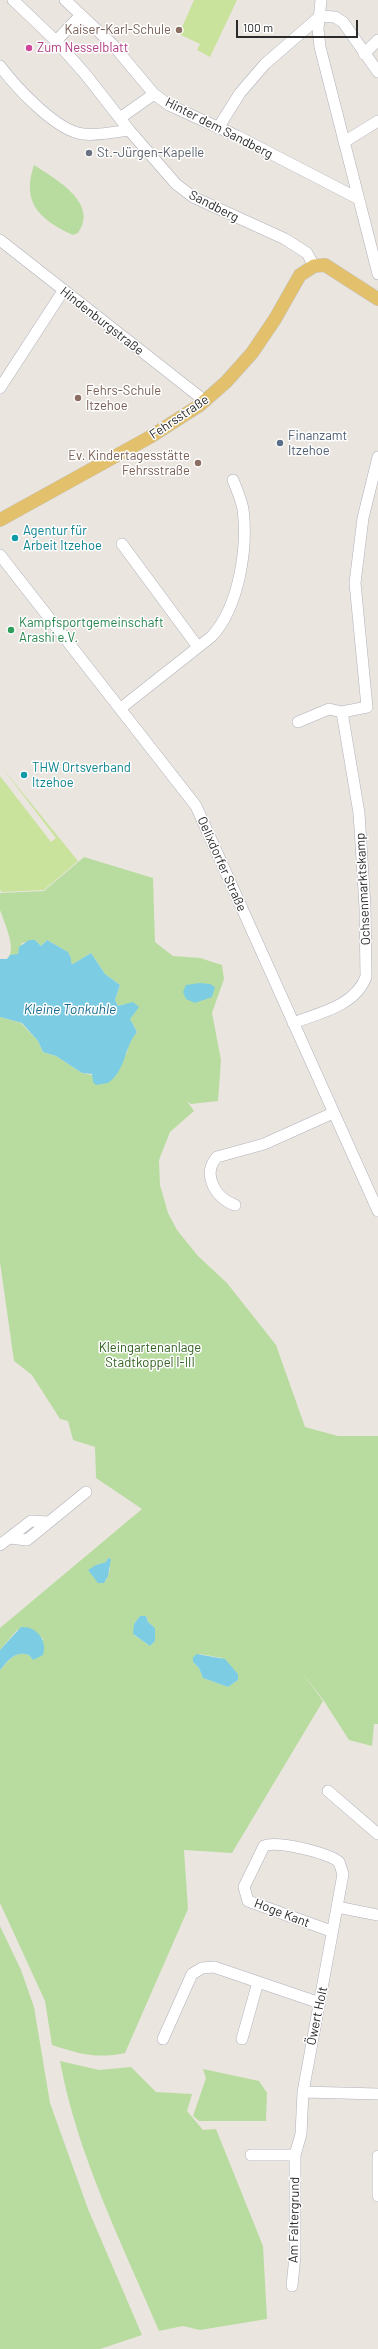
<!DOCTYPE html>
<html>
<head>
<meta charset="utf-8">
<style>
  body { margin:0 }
  #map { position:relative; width:378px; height:2349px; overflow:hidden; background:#ebe5df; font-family:Barlow,sans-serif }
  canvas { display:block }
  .scale { position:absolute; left:236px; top:20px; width:122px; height:18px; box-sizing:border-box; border:2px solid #2b2b2b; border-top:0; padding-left:5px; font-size:12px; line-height:14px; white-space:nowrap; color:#2b2b2b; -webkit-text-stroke:3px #fff; paint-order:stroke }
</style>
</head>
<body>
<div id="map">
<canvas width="378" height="2349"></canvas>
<div class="scale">100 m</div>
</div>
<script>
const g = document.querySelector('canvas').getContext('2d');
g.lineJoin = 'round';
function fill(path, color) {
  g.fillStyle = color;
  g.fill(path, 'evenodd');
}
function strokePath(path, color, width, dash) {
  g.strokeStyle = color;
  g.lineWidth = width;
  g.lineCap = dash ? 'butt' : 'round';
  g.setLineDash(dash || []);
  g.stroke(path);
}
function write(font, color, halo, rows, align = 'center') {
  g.font = font + ' Barlow,sans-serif';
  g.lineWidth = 3;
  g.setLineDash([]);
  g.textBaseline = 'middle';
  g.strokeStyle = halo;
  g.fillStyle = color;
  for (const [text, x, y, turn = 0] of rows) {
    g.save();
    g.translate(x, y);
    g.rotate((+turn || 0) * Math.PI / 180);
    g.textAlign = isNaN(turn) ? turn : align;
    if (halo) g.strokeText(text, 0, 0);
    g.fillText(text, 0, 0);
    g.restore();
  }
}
fill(new Path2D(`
  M34 165C54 178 100 203 78 233L73 235C40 220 21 203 34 165Z
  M84 857 153 878 155 942 173 956 200 958 222 965 224 979 212 1013 221 1060 218 1101 191 1104 187 1101 194 1111 170 1132 159 1160 160 1185 168 1213 177 1230 198 1256 227 1283 276 1345 305 1427 338 1436H378V1724H374L372 1746 349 1740 324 1701 300 1670 323 1701 232 1853 184 1850 188 1909 125 2053C97 2059 79 2054 52 2045L45 2001 0 1903V1670C9 1661 15 1650 29 1655L33 1660 43 1639 34 1631 17 1630 0 1650V1628L142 1509 96 1478 95 1447 73 1440 68 1421 60 1419 32 1375 14 1361 0 1262V1017L21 1023 38 1041 43 1052 56 1056 82 1073 92 1075 94 1078 127 1053 129 1041 137 1032 130 1019 138 1007 125 1004 118 1006 115 1000 120 985 105 974 91 953 73 964 71 963V958L68 952 47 940 41 946 35 940 22 943 18 954 7 959H0H7C18 951 3 919 0 910 0 905 0 898 0 893L44 891ZM108 1558 110 1569 106 1581 96 1565 106 1562ZM140 1616H146L148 1622 155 1628V1641L150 1646 134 1635V1624ZM200 1654 222 1658 238 1674V1680L228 1687 203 1678 199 1668 193 1662V1657Z
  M0 1926 21 1970 34 2007 50 2103 88 2209 142 2335 100 2349H0Z
  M60 2061 99 2070 131 2067 156 2092 192 2094 187 2111 203 2130 216 2129 263 2246 267 2319 200 2330 183 2326 159 2331C122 2243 77 2155 60 2061Z
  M203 2069 259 2081 267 2093 266 2121H199L193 2116 206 2078Z`), '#b8dca0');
fill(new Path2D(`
  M194 0H237L210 57 197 50 200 44 179 34Z
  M0 765 78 861 44 890 2 892 0 890V776L51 842 56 838Z`), '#c9e39d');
fill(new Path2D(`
  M29 940H35L41 946 47 940 68 952 71 958V963L73 964 91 953 105 974 120 985 115 1000 118 1006 133 1002 139 1007 130 1019 137 1032C124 1047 126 1071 108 1083L96 1085 93 1082 92 1074 82 1073 56 1056 43 1052 38 1041 22 1023 0 1017V959H7L10 955 18 954 19 947Z
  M200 983 210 984 215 987 212 997 195 1003 186 999 183 992 186 985Z
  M108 1558 111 1559 108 1576 104 1583H98L88 1570 96 1565 106 1562Z
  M140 1616H146L148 1622 155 1628V1641L150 1646 133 1634 134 1624Z
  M21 1627C36 1626 48 1640 43 1655L33 1660 29 1655C15 1650 8 1661 0 1670V1650Z
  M197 1654 225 1659 238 1674V1680L228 1687 203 1678 199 1668 193 1662V1657Z`), '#7ccde3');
const minor = new Path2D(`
  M13 0 56 41 86 75 129 130 176 184 193 197 285 239 307 253 314 266
  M65 0 113 45 154 94 169 105 237 136 359 199
  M321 0 318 29 320 47 378 274
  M319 16 335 17 343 22 378 72
  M56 41 80 16
  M364 54 378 40
  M0 66C16 87 56 131 83 134 98 136 115 132 129 130
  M120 118 154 94
  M218 128 240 93 265 64 318 18
  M344 142 378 121
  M0 240 205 401
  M0 388 63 291
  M122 544 198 647
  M0 555 196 806 378 1211
  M121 708 211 637C239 608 248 548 243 509 241 499 237 490 233 480
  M298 722 329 709 342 712
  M293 1023C319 1013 355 1006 366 977L365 907 359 813 342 712 367 707 355 583 363 518 378 457
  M235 1205C216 1199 201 1174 217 1157L264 1144 333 1113
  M9 1538 31 1521 48 1522
  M0 1545 9 1538 27 1540 86 1492
  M328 1791 378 1834
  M378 1915 337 1907 303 2092 378 2094
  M331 1931 248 1901 244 1887 264 1846C277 1840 328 1853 339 1862L343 1874 337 1907
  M163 2039 192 1974 202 1968 214 1967 320 2003
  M242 2039 258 1982
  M251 2155H295
  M378 2156V2196
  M292 2286 295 2256V2155L301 2134 303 2092`);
const major = new Path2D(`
  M0 520 150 437 200 405 226 382 252 353 275 319 300 275 314 266 325 265 378 299`);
strokePath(minor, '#afb1ba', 12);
strokePath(major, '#c4c4c4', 14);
strokePath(minor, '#fff', 11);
strokePath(major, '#e3c16c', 13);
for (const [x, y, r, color] of [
  [179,30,4,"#8d6e63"],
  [29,48,4,"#d1479c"],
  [89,153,4,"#6b7280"],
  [78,398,4,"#8d6e63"],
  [280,443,4,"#5c6f8a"],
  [198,463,4,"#8d6e63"],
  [15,538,4,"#0f9aa8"],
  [11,630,4,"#2e9e5b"],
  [24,775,4,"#0f9aa8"]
]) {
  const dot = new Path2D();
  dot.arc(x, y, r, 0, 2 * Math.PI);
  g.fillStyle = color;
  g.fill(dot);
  strokePath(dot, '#fff', 1.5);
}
write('13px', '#785e54', '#fff', [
  ["Kaiser-Karl-Schule",171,30],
  ["Fehrs-Schule",86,391,"left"],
  ["Itzehoe",86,406,"left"],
  ["Ev. Kindertagesstätte",190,456],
  ["Fehrsstraße",190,471]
], 'right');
write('13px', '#b23c85', '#fff', [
  ["Zum Nesselblatt",37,48]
], 'left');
write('13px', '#2b2b2b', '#fff', [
  ["Hinter dem Sandberg",219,128,27],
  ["Sandberg",214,206,27],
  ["Hindenburgstraße",102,321,38],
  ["Fehrsstraße",179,417,-34],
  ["Oelixdorfer Straße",222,864,66],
  ["Ochsenmarktskamp",363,889,-93],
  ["Hoge Kant",282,1913,21],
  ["Öwert Holt",317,2016,-78],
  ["Am Faltergrund",294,2220,-89]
]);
write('13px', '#5b616d', '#fff', [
  ["St.-Jürgen-Kapelle",97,153]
], 'left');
write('13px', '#4e5e75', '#fff', [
  ["Finanzamt",288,436],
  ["Itzehoe",288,451]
], 'left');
write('13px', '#0d838f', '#fff', [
  ["Agentur für",23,531],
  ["Arbeit Itzehoe",23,546],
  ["THW Ortsverband",32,768],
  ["Itzehoe",32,783]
], 'left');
write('13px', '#27864d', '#fff', [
  ["Kampfsportgemeinschaft",19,623],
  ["Arashi e.V.",19,638]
], 'left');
write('13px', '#326121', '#fff', [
  ["Kleingartenanlage",150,1348],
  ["Stadtkoppel I-III",150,1363]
]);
write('italic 14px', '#1b6d8f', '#fff', [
  ["Kleine Tonkuhle",70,1009]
]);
</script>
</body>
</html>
